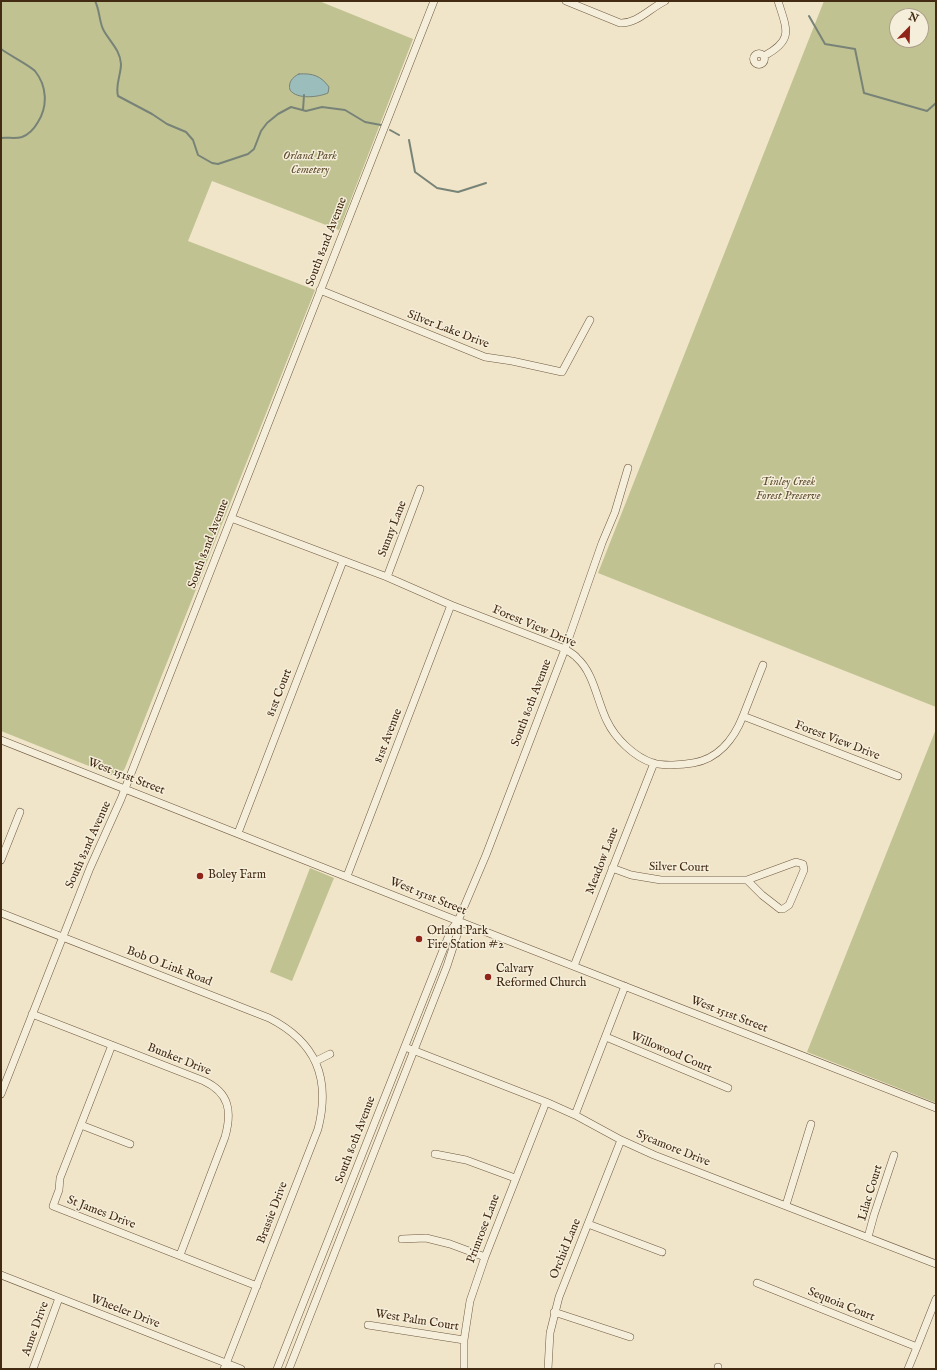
<!DOCTYPE html>
<html>
<head>
<meta charset="utf-8">
<style>
  body { margin:0 }
  #map { position:relative; width:937px; height:1370px; overflow:hidden; background:#f0e5c8; font-family:"IM FELL English",serif }
  canvas { display:block }
  .frame { position:absolute; inset:0; border:2px solid #432a12; pointer-events:none }
  .north { position:absolute; left:889px; top:8px; width:40px; height:40px; box-sizing:border-box; background:#f5eedb; border:1px solid #aea08b; border-radius:50%; rotate:23deg; font-size:11px; font-weight:700; line-height:16px; text-align:center; color:#432a12 }
  .north::after { content:''; display:block; margin:auto; width:14px; height:18px; background:#8f2418; clip-path:polygon(50% 0,100% 100%,50% 72%,0 100%) }
</style>
</head>
<body>
<div id="map">
<canvas width="937" height="1370"></canvas>
<div class="frame"></div>
<div class="north">N</div>
</div>
<script>
const g = document.querySelector('canvas').getContext('2d');
g.lineJoin = 'round';
function fill(path, color) {
  g.fillStyle = color;
  g.fill(path, 'evenodd');
}
function strokePath(path, color, width, dash) {
  g.strokeStyle = color;
  g.lineWidth = width;
  g.lineCap = dash ? 'butt' : 'round';
  g.setLineDash(dash || []);
  g.stroke(path);
}
function write(font, color, halo, rows, align = 'center') {
  g.font = font + ' "IM FELL English",serif';
  g.lineWidth = 3;
  g.setLineDash([]);
  g.textBaseline = 'middle';
  g.strokeStyle = halo;
  g.fillStyle = color;
  for (const [text, x, y, turn = 0] of rows) {
    g.save();
    g.translate(x, y);
    g.rotate((+turn || 0) * Math.PI / 180);
    g.textAlign = isNaN(turn) ? turn : align;
    if (halo) g.strokeText(text, 0, 0);
    g.fillText(text, 0, 0);
    g.restore();
  }
}
fill(new Path2D(`
  M1 1H319L413 39 339 230 212 181 188 241 315 290 125 768C122 773 120 776 114 776L1 731Z
  M824 1H936V707L598 573ZM897 16H921V40H897Z
  M936 729V1103L807 1052Z
  M310 868 334 878 292 981 270 972Z`), '#c0c291');
const water = new Path2D(`
  M299 74C313 73 321 76 329 87L328 93C319 97 297 100 290 90 288 83 292 77 299 74Z`);
fill(water, '#9bbebc');
strokePath(water, '#788378', 1);
strokePath(new Path2D(`
  M95 1C100 10 99 23 104 31 111 43 120 50 121 64 121 75 115 85 118 96L152 114 167 124 186 132 193 140 198 155 212 163 218 164 248 154 254 149 261 131 267 123 278 114 291 107 306 111 322 107 345 110 365 122 381 125
  M809 16 825 44 855 49 864 93 927 111 936 103
  M1 49C9 55 29 65 35 71 47 86 48 106 38 122 34 129 30 134 22 137 15 139 8 137 1 138
  M303 110 304 95
  M390 130 399 135
  M409 140 415 172 437 188 458 192 486 183`), '#788378', 2);
const minor = new Path2D(`
  M566 1 620 23C637 24 650 8 665 1
  M753.5 59a5.5 5.5 0 1 1 11 0a5.5 5.5 0 1 1-11 0Z
  M764 56C794 40 787 30 778 1
  M320 290 485 357 512 361 562 372 590 320
  M231 518 387 577 451 605 565 649C569 652 574 654 577 658 594 673 597 701 607 721 615 738 634 757 653 763 663 766 682 765 693 763 718 759 734 739 743 716L898 776
  M387 577 420 489
  M743 716 763 665
  M1 740 458 921 936 1108
  M238 833 343 561
  M1 860 20 812
  M612 868 631 875 661 880H747L762 895 780 909H783L789 905 804 870 803 864 796 862 747 880
  M347 876 451 605
  M1 913 269 1018C316 1042 331 1078 318 1129L224 1369
  M574 966 654 763
  M32 1014 204 1081C230 1093 232 1112 225 1137L180 1255
  M606 1037 728 1088
  M112 1045 60 1178 59 1190 53 1206 257 1286
  M405 1047 546 1102 575 1115 621 1140 654 1155 936 1264
  M316 1061 330 1054
  M1 1094 90 868 121 799 434 1
  M575 1115 625 986
  M81 1125 130 1144
  M435 1154 466 1160 515 1178
  M786 1205 811 1124
  M588 1224 662 1252
  M868 1237 874 1215 894 1155
  M402 1239 426 1238 450 1244 485 1257
  M1 1275 241 1369
  M757 1283 917 1347
  M554 1312 630 1337
  M368 1325 464 1340
  M33 1369 59 1298
  M277 1369 451 930 458 921 486 855 565 649 602 543 615 512 628 468
  M289 1369 447 966 458 932V921
  M464 1369V1340L470 1301 485 1257 546 1102
  M548 1369 550 1333 559 1297 621 1140
  M718 1369V1367
  M908 1369 917 1347 936 1299`);
strokePath(minor, '#6e5940', 8);
strokePath(minor, '#f5eedb', 7);
for (const [x, y, r, color] of [
  [200,876,4,"#8f2418"],
  [419,939,4,"#8f2418"],
  [488,977,4,"#8f2418"]
]) {
  const dot = new Path2D();
  dot.arc(x, y, r, 0, 2 * Math.PI);
  g.fillStyle = color;
  g.fill(dot);
  strokePath(dot, '#f5eedb', 1.5);
}
write('italic 12px', '#625032', '#f5eedb', [
  ["Orland Park",310,157],
  ["Cemetery",310,171],
  ["Tinley Creek",788,483],
  ["Forest Preserve",788,497]
]);
write('12px', '#432a12', '#f5eedb', [
  ["South 82nd Avenue",327,242,-69],
  ["Silver Lake Drive",448,330,21],
  ["Sunny Lane",393,529,-69],
  ["South 82nd Avenue",209,544,-69],
  ["Forest View Drive",534,627,23],
  ["81st Court",280,693,-69],
  ["South 80th Avenue",532,703,-69],
  ["81st Avenue",389,736,-69],
  ["Forest View Drive",837,741,21],
  ["West 151st Street",126,777,21],
  ["South 82nd Avenue",89,845,-66],
  ["Meadow Lane",603,861,-69],
  ["Silver Court",679,868,1],
  ["West 151st Street",428,897,22],
  ["Bob O Link Road",169,967,21],
  ["West 151st Street",729,1015,21],
  ["Willowood Court",671,1053,23],
  ["Bunker Drive",179,1060,22],
  ["South 80th Avenue",356,1140,-69],
  ["Sycamore Drive",673,1149,22],
  ["Lilac Court",871,1193,-73],
  ["St James Drive",101,1213,21],
  ["Brassie Drive",273,1213,-69],
  ["Primrose Lane",484,1229,-69],
  ["Orchid Lane",566,1249,-68],
  ["Sequoia Court",841,1305,22],
  ["Wheeler Drive",125,1312,21],
  ["West Palm Court",417,1321,9],
  ["Anne Drive",36,1329,-70]
]);
write('12px', '#432a12', '#f5eedb', [
  ["Boley Farm",208,876],
  ["Orland Park",427,932],
  ["Fire Station #2",427,946],
  ["Calvary",496,970],
  ["Reformed Church",496,984]
], 'left');
</script>
</body>
</html>
